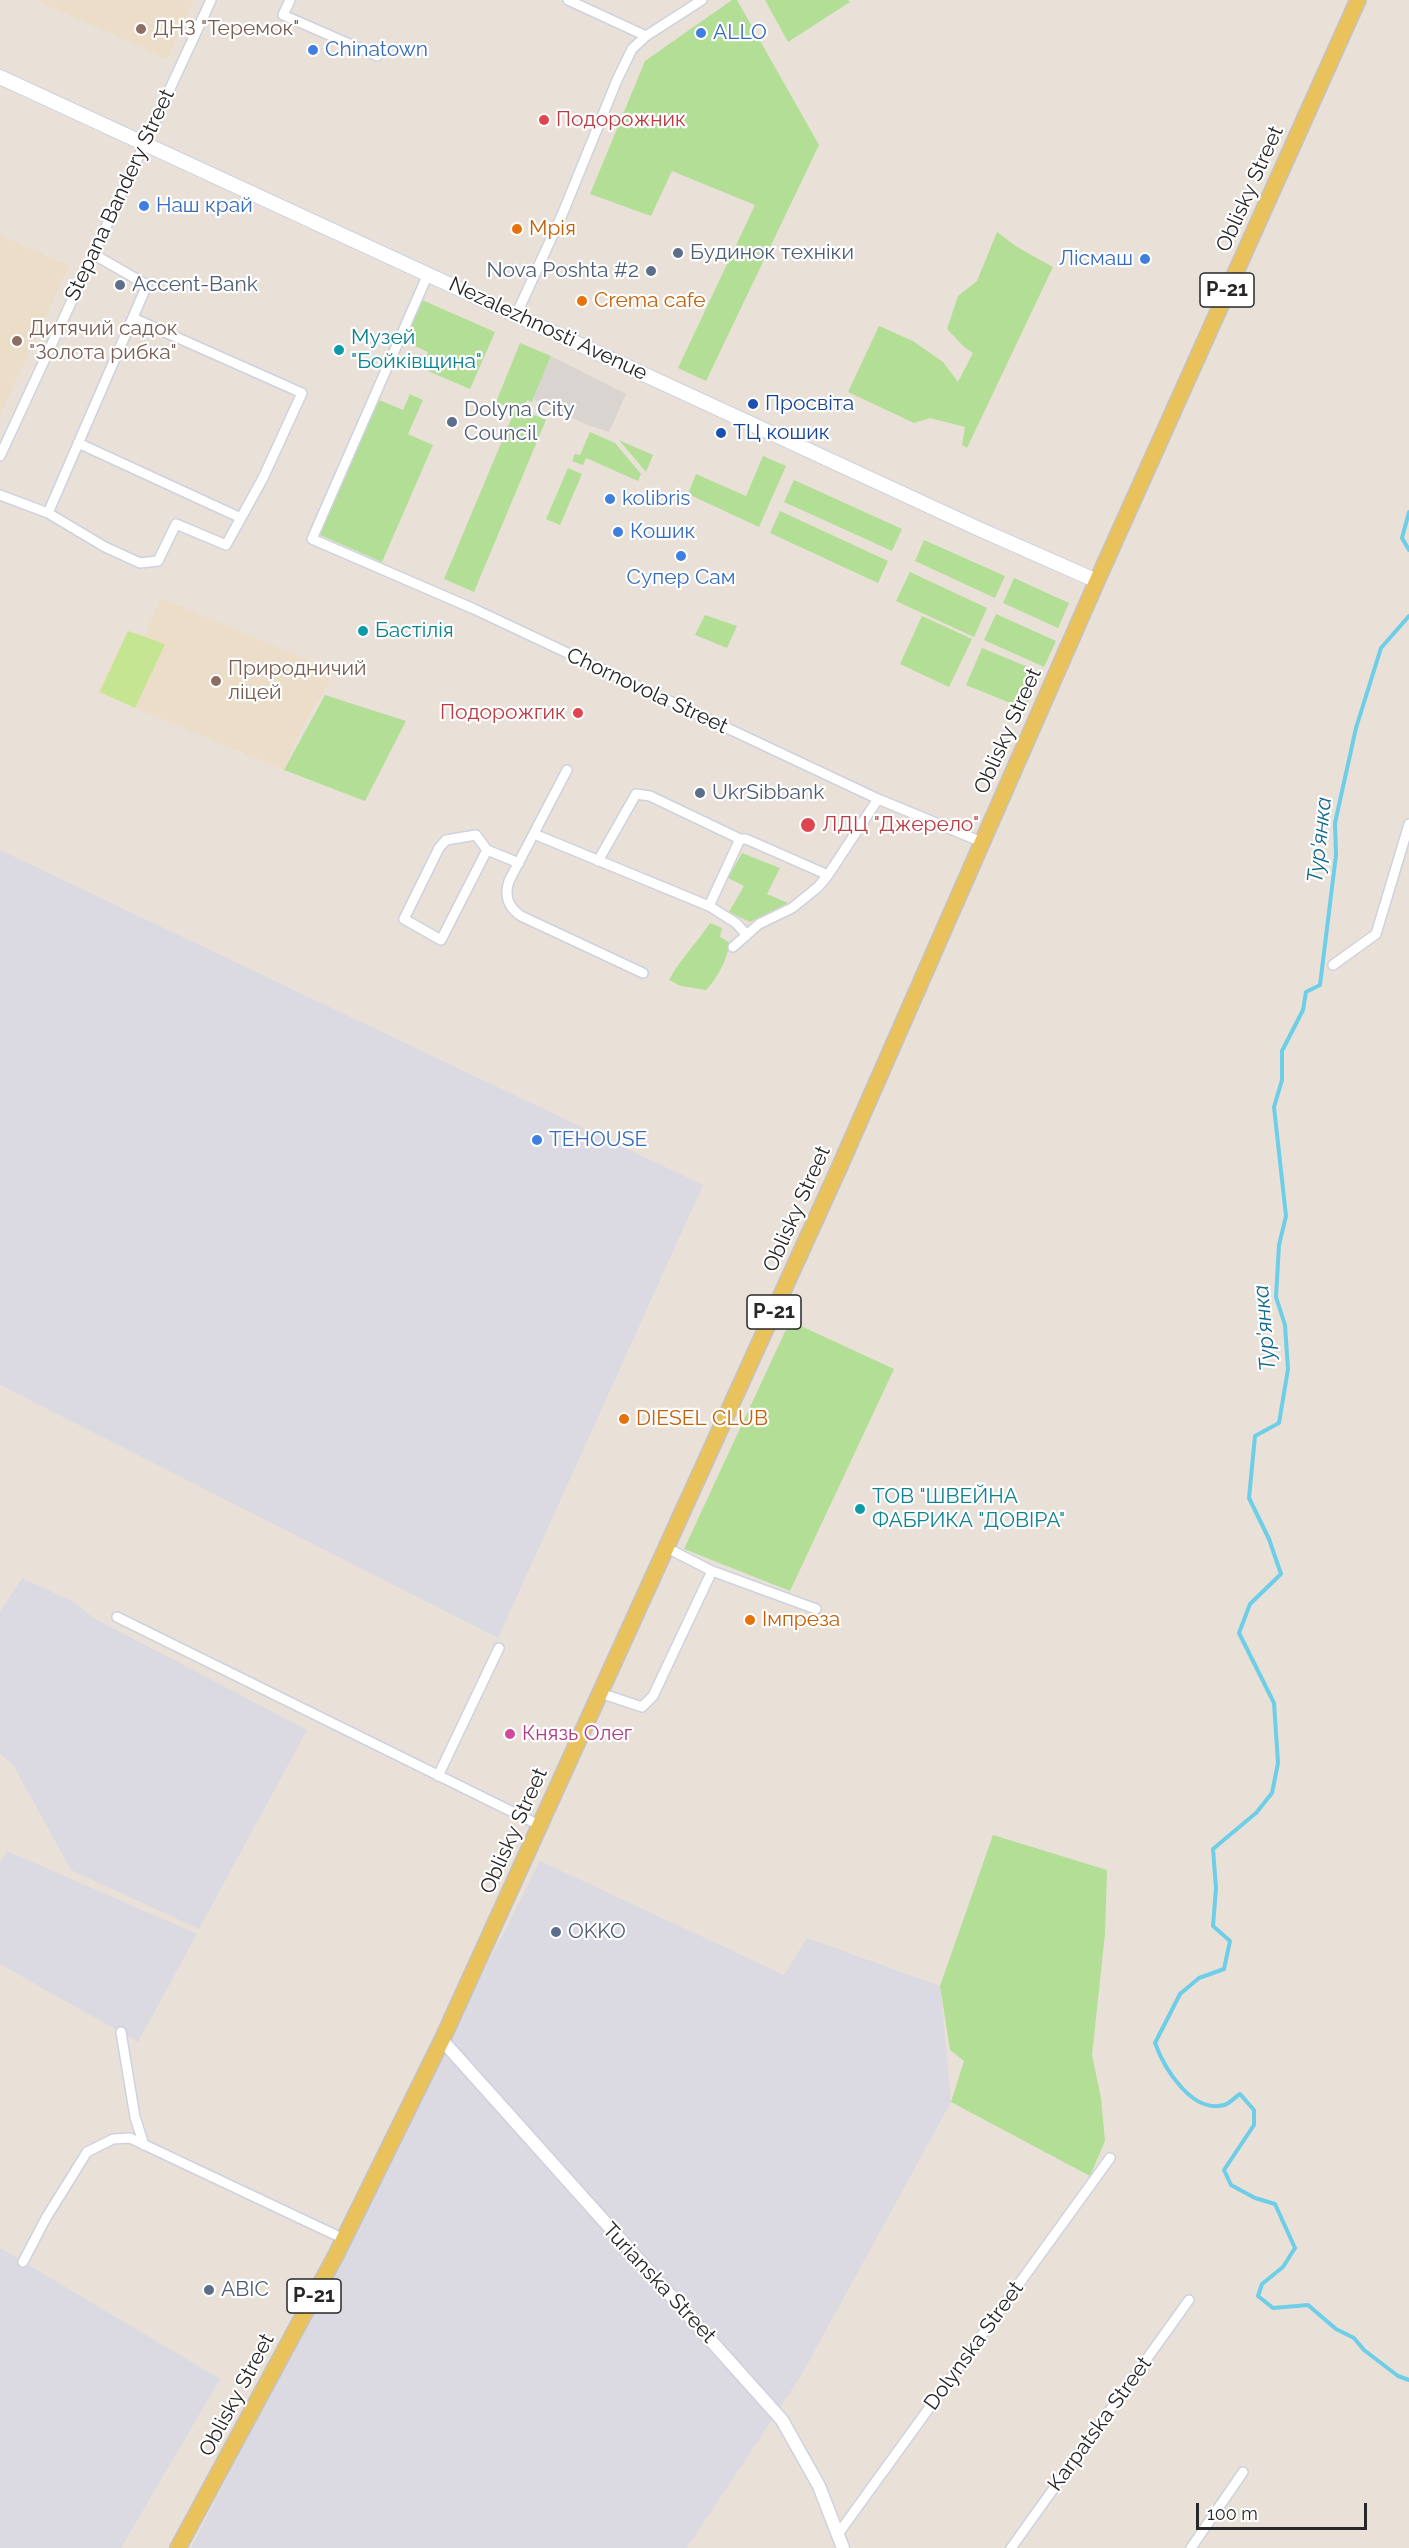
<!DOCTYPE html>
<html>
<head>
<meta charset="utf-8">
<style>
  body { margin:0 }
  #map { position:relative; width:1409px; height:2548px; overflow:hidden; background:#e9e1d8; font-family:Raleway,sans-serif }
  canvas { display:block }
  .scale { position:absolute; left:1196px; top:2503px; width:171px; height:27px; box-sizing:border-box; border:3px solid #272727; border-top:0; padding-left:8px; font-size:18px; line-height:21px; white-space:nowrap; color:#272727; -webkit-text-stroke:4px #fff; paint-order:stroke }
</style>
</head>
<body>
<div id="map">
<canvas width="1409" height="2548"></canvas>
<div class="scale">100 m</div>
</div>
<script>
const g = document.querySelector('canvas').getContext('2d');
g.lineJoin = 'round';
function fill(path, color) {
  g.fillStyle = color;
  g.fill(path, 'evenodd');
}
function strokePath(path, color, width, dash) {
  g.strokeStyle = color;
  g.lineWidth = width;
  g.lineCap = dash ? 'butt' : 'round';
  g.setLineDash(dash || []);
  g.stroke(path);
}
function write(font, color, halo, rows, align = 'center') {
  g.font = font + ' Raleway,sans-serif';
  g.lineWidth = 4.5;
  g.setLineDash([]);
  g.textBaseline = 'middle';
  g.strokeStyle = halo;
  g.fillStyle = color;
  for (const [text, x, y, turn = 0] of rows) {
    g.save();
    g.translate(x, y);
    g.rotate((+turn || 0) * Math.PI / 180);
    g.textAlign = isNaN(turn) ? turn : align;
    if (halo) g.strokeText(text, 0, 0);
    g.fillText(text, 0, 0);
    g.restore();
  }
}
fill(new Path2D(`
  M0 850 703 1185 498 1638 0 1385Z
  M22 1578 76 1603 92 1617 307 1730 199 1929 71 1870 12 1763 0 1754V1612Z
  M7 1851 197 1934 138 2042 0 1964V1862Z
  M540 1861 784 1975 807 1938 940 1986 951 2102 802 2374 687 2548H191Z
  M0 2248 220 2379 121 2548H0Z`), '#dbd9e1');
fill(new Path2D(`
  M35 0H194L167 59Z
  M0 235 69 266 0 416Z
  M161 598 335 671 297 738 284 770 97 692 128 631 144 636Z`), '#ebddc8');
fill(new Path2D(`
  M732 0H737L819 145 706 381 678 368 755 205 672 171 651 216 590 194 645 61Z
  M765 0H848L850 2 788 42Z
  M997 232 1017 247 1053 267 967 448 962 445 965 427 930 418 914 423 848 392 879 326 913 341 943 362 958 382 973 353 964 347 947 329 958 296 977 281Z
  M422 300 495 332 470 389 421 368 428 352 404 341Z
  M520 343 551 356 532 402 527 400 523 410 546 420 474 592 444 579 515 410 496 402Z
  M410 394 423 400 408 434 433 445 382 562 320 535 379 400 403 410Z
  M590 432 615 443 641 474 638 481 586 458 583 465 572 461 575 454 580 455Z
  M619 440 653 455 646 472Z
  M763 456 786 466 759 527 688 494 696 474 746 496Z
  M568 468 582 474 560 525 546 519Z
  M794 480 902 529 892 551 784 502Z
  M780 511 888 561 878 583 770 533Z
  M924 540 1005 576 995 598 915 561Z
  M910 572 987 608 974 637 896 601Z
  M1014 578 1069 603 1058 628 1003 603Z
  M996 614 1056 641 1044 667 984 640Z
  M705 615 737 626 727 648 695 635Z
  M922 616 972 639 949 687 900 664Z
  M982 648 1040 672 1025 709 966 685Z
  M325 695 406 721 365 801 284 770Z
  M742 853 780 868 767 894 788 903 750 922 729 912 744 886 728 878Z
  M710 923 722 928 720 937 730 943C726 961 719 976 706 990L681 986 669 980C680 959 697 943 710 923Z
  M790 1321 894 1369 790 1591 684 1549Z
  M993 1835 1107 1870 1105 1934 1092 2055 1101 2098 1105 2141 1090 2176 951 2102 964 2061 950 2050 940 1986Z`), '#b2de96');
fill(new Path2D(`
  M128 631 165 644 135 708 100 692Z`), '#c6e592');
fill(new Path2D(`
  M551 356 626 394 609 432 585 424 533 399Z`), '#d9d4cf');
strokePath(new Path2D(`
  M1409 512 1402 538 1409 550
  M1409 616 1381 648 1356 728 1335 823 1336 855 1320 985 1306 992 1303 1010 1282 1051V1080L1274 1107 1286 1216 1279 1245 1276 1297 1285 1325 1288 1369 1279 1423 1255 1436 1249 1498 1269 1539 1281 1574 1250 1604 1239 1633 1274 1703 1278 1763 1272 1793 1256 1813 1213 1849 1216 1888 1213 1926 1230 1941 1224 1969 1199 1978 1180 1994 1155 2043C1164 2068 1192 2114 1224 2105 1229 2104 1235 2097 1240 2094L1254 2110V2125L1224 2170 1231 2185 1255 2198 1275 2204 1295 2248 1283 2267 1262 2284 1258 2296 1273 2308 1308 2305 1336 2329 1354 2338 1364 2350 1398 2376 1409 2380`), '#6ecee8', 4);
const minor = new Path2D(`
  M290 0 283 15 377 56
  M568 0 646 36
  M428 274 312 539 474 609 878 799 982 842
  M516 315 562 215 617 80 632 49 646 36 702 0
  M78 443 241 518
  M0 456 211 0
  M0 495 48 513 147 285 93 254
  M48 513 105 547 140 563 158 561 176 524 226 545 263 478 302 393 133 318
  M567 770 509 881C504 896 508 907 521 916L643 973
  M534 834 709 906 740 839
  M487 850 476 835 446 840 439 848 404 919 441 940 487 850 519 863
  M598 861 636 794 650 796 740 839H746L828 875
  M709 906 736 923 746 934
  M733 947 759 924 792 908 818 887 828 875 878 799
  M1333 965 1376 934 1409 824
  M667 1548 712 1571 816 1609
  M117 1617 539 1825
  M600 1693 642 1707 653 1696 712 1571
  M438 1776 499 1648
  M121 2032 135 2117 144 2145
  M23 2262 46 2218 87 2152 113 2139 130 2138 344 2239
  M838 2534 1110 2158
  M1011 2548 1189 2300
  M1191 2548 1243 2472`);
const tertiary = new Path2D(`
  M442 2040 782 2420 819 2486 843 2548`);
const secondary = new Path2D(`
  M0 77 979 529 1097 581`);
const primary = new Path2D(`
  M178 2548 336 2255 442 2040 840 1166 1097 581 1358 0`);
strokePath(minor, '#ced2df', 12);
strokePath(tertiary, '#ced2df', 15);
strokePath(secondary, '#ced2df', 16);
strokePath(primary, '#c3c3c3', 18);
strokePath(minor, '#fff', 9);
strokePath(tertiary, '#fff', 12);
strokePath(secondary, '#fff', 14);
strokePath(primary, '#eac25c', 15);
for (const [x, y, r, color] of [
  [141,29,6,"#8d6e63"],
  [701,33,6,"#3f7fe0"],
  [313,50,6,"#3f7fe0"],
  [544,120,6,"#e0444e"],
  [144,206,6,"#3f7fe0"],
  [517,229,6,"#e8710a"],
  [678,253,6,"#5c6f8a"],
  [1145,259,6,"#3f7fe0"],
  [651,271,6,"#5c6f8a"],
  [120,285,6,"#5c6f8a"],
  [582,301,6,"#e8710a"],
  [17,341,6,"#8d6e63"],
  [339,350,6,"#0f9aa8"],
  [753,404,6,"#1a4fb4"],
  [452,422,6,"#5c6f8a"],
  [721,433,6,"#1a4fb4"],
  [610,499,6,"#3f7fe0"],
  [618,532,6,"#3f7fe0"],
  [681,556,6,"#3f7fe0"],
  [363,631,6,"#0f9aa8"],
  [216,681,6,"#8d6e63"],
  [578,713,6,"#e0444e"],
  [700,793,6,"#5c6f8a"],
  [808,825,8,"#e0444e"],
  [537,1140,6,"#3f7fe0"],
  [624,1419,6,"#e8710a"],
  [860,1509,6,"#0f9aa8"],
  [750,1620,6,"#e8710a"],
  [510,1734,6,"#d1479c"],
  [556,1932,6,"#5c6f8a"],
  [209,2290,6,"#5c6f8a"]
]) {
  const dot = new Path2D();
  dot.arc(x, y, r, 0, 2 * Math.PI);
  g.fillStyle = color;
  g.fill(dot);
  strokePath(dot, '#fff', 2);
}
for (const [x, y, w] of [
  [1227,290,54],
  [774,1312,54],
  [314,2296,54]
]) {
  const box = new Path2D();
  box.roundRect(x - w / 2, y - 17, w, 34, 4.5);
  g.fillStyle = '#fff';
  g.fill(box);
  strokePath(box, '#272727', 1.5);
}
write('bold 20px', '#272727', null, [
  ["Р-21",1227,290],
  ["Р-21",774,1312],
  ["Р-21",314,2296]
]);
write('21px', '#785e54', '#fff', [
  ["ДНЗ \"Теремок\"",153,29],
  ["Дитячий садок",29,329],
  ["\"Золота рибка\"",29,353],
  ["Природничий",228,669],
  ["ліцей",228,693]
], 'left');
write('21px', '#366cbe', '#fff', [
  ["ALLO",713,33],
  ["Chinatown",325,50],
  ["Наш край",156,206],
  ["Лісмаш",1133,259,"right"],
  ["kolibris",622,499],
  ["Кошик",630,532],
  ["Супер Сам",681,578,"center"],
  ["TEHOUSE",549,1140]
], 'left');
write('21px', '#be3a42', '#fff', [
  ["Подорожник",556,120],
  ["Подорожгик",566,713,"right"],
  ["ЛДЦ \"Джерело\"",822,825]
], 'left');
write('21px', '#272727', '#fff', [
  ["Oblisky Street",1250,189,-66],
  ["Stepana Bandery Street",120,195,-65],
  ["Nezalezhnosti Avenue",548,329,25],
  ["Chornovola Street",647,691,25],
  ["Oblisky Street",1008,731,-66],
  ["Oblisky Street",797,1209,-66],
  ["Oblisky Street",514,1831,-66],
  ["Turianska Street",659,2283,47],
  ["Dolynska Street",974,2346,-54],
  ["Oblisky Street",237,2395,-62],
  ["Karpatska Street",1100,2424,-54]
]);
write('21px', '#c56008', '#fff', [
  ["Мрія",529,229],
  ["Crema cafe",594,301],
  ["DIESEL CLUB",636,1419],
  ["Імпреза",762,1620]
], 'left');
write('21px', '#4e5e75', '#fff', [
  ["Будинок техніки",690,253],
  ["Nova Poshta #2",639,271,"right"],
  ["Accent-Bank",132,285],
  ["Dolyna City",464,410],
  ["Council",464,434],
  ["UkrSibbank",712,793],
  ["OKKO",568,1932],
  ["АВІС",221,2290]
], 'left');
write('21px', '#0d838f', '#fff', [
  ["Музей",351,338],
  ["\"Бойківщина\"",351,362],
  ["Бастілія",375,631],
  ["ТОВ \"ШВЕЙНА",872,1497],
  ["ФАБРИКА \"ДОВІРА\"",872,1521]
], 'left');
write('21px', '#164399', '#fff', [
  ["Просвіта",765,404],
  ["ТЦ кошик",733,433]
], 'left');
write('21px', '#b23c85', '#fff', [
  ["Князь Олег",522,1734]
], 'left');
write('italic 22px', '#126a8f', '#fff', [
  ["Тур'янка",1320,840,-84],
  ["Тур'янка",1265,1328,-95]
]);
</script>
</body>
</html>
